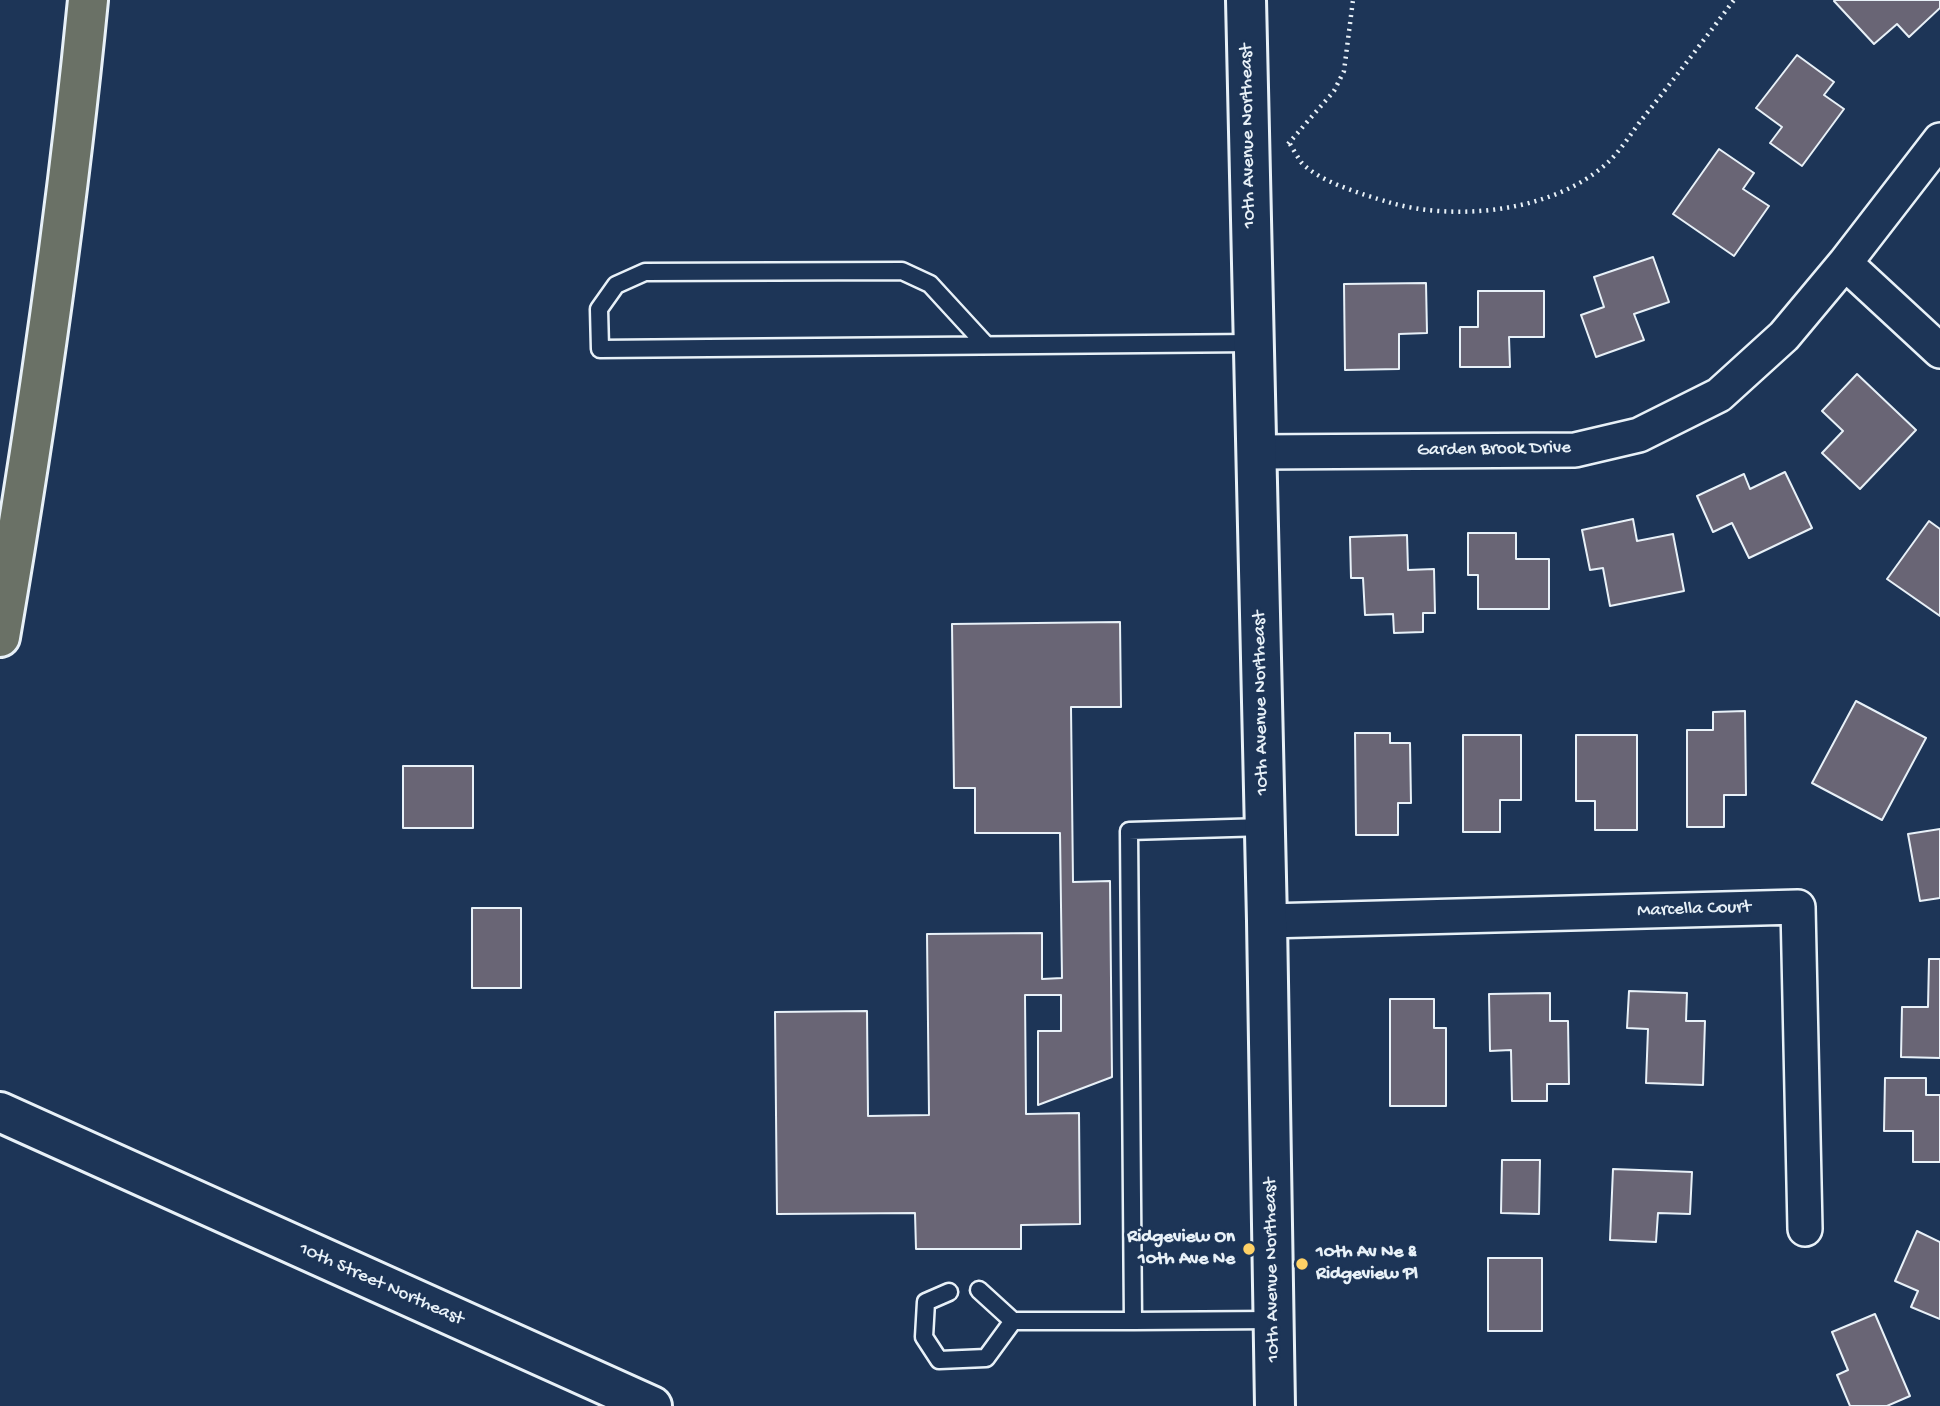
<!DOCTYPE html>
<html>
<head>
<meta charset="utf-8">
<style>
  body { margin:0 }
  canvas { display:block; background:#1d3557 }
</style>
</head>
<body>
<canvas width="1940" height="1406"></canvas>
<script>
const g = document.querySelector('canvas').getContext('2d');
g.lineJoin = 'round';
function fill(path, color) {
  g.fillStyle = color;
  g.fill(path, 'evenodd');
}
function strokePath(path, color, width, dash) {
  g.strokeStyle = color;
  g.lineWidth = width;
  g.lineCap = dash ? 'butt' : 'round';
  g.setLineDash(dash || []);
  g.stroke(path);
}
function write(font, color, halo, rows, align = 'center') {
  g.font = font + ' "Gochi Hand",sans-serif';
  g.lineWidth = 6;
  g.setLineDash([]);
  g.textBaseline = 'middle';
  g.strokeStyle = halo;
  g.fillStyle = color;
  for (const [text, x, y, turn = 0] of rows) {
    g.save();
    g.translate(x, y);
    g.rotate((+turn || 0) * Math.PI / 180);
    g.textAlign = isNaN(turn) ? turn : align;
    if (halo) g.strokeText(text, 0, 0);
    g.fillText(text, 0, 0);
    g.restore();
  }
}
const building = new Path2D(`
  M1835 0H1940V8L1909 37 1897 24 1874 44 1834 1Z
  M1797 55 1834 82 1824 95 1844 109 1802 166 1770 143 1782 127 1756 108Z
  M1719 149 1754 173 1743 189 1769 206 1734 256 1673 214Z
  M1653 257 1669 302 1634 314 1644 340 1596 357 1581 315 1604 307 1594 277Z
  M1426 283 1427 333 1399 334V369L1345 370 1344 284Z
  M1478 291H1544V337H1509L1510 367H1460V327H1478Z
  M1857 374 1916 430 1860 489 1822 453 1843 431 1822 411Z
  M1785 472 1812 528 1749 558 1732 523 1713 532 1697 496 1744 474 1750 489Z
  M1633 519 1637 541 1673 534 1684 591 1610 606 1603 568 1590 570 1582 530Z
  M1929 521 1940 529V616L1887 579Z
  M1468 533H1516V559H1549V609H1478V575H1468Z
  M1407 535 1408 570 1434 569 1435 613H1423V632L1394 633 1393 614 1365 615 1363 578H1351L1350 537Z
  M1120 622 1121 707H1071L1073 882 1110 881 1112 1077 1038 1105V1031H1061V995H1025L1026 1114 1079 1113 1080 1224 1021 1225V1249H916L915 1213 777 1214 775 1012 867 1011 868 1116 929 1115 927 934 1042 933V979L1062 978 1060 833H975V788H954L952 624Z
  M1856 701 1926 738 1882 820 1812 783Z
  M1745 711 1746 795H1724V827H1687V730H1713V712Z
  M1355 733H1390V743H1410L1411 803H1398V835H1356Z
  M1463 735H1521V800H1500V832H1463Z
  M1576 735H1637V830H1595V801H1576Z
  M403 766H473V828H403Z
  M1940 829V898L1920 901 1908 834Z
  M472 908H521V988H472Z
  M1929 959H1940V1058L1901 1057 1902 1007H1928Z
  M1629 991 1687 993 1686 1021H1705L1703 1085 1646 1083 1648 1029 1627 1028Z
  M1550 993V1021H1568L1569 1084H1547V1101H1512L1511 1050 1490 1051 1489 994Z
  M1390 999H1434V1028H1446V1106H1390Z
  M1885 1078H1926V1095H1940V1162H1913V1131H1884Z
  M1502 1160H1540L1539 1214 1501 1213Z
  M1613 1169 1692 1172 1690 1214 1658 1213 1656 1242 1610 1240Z
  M1917 1231 1940 1242V1319L1911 1307 1918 1291 1895 1281Z
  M1488 1258H1542V1331H1488Z
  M1875 1314 1910 1396 1887 1406H1850L1837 1375 1848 1370 1832 1332Z`);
fill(building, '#696575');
strokePath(building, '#e8f1f8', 2);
const lane = new Path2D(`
  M986 345 930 284 902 271 645 272 616 285 599 309 600 349 1253 343
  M1265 827 1129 831 1133 1321 1273 1320
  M979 1290 1013 1321
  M949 1292 926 1302 924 1337 939 1360 986 1358 1013 1321H1133`);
const street = new Path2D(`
  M1845 263 1940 351
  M1256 452 1575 450 1639 435 1719 395 1784 336 1845 263 1940 140
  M1267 921 1798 907 1805 1229`);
const secondary = new Path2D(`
  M1246 0 1267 921 1275 1406
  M0 1112 652 1406`);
const highway = new Path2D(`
  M0 637C36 426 67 214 88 0`);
strokePath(lane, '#e8f1f8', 21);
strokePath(street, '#e8f1f8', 38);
strokePath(secondary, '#e8f1f8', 44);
strokePath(highway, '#e8f1f8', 44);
strokePath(new Path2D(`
  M1288 144 1334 91 1344 71 1353 0
  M1290 144C1293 149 1297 156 1301 162 1319 182 1362 194 1388 202 1454 222 1553 212 1606 164 1620 152 1631 133 1643 118 1674 79 1704 40 1734 0`), '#e8f1f8', 4.5, [2, 5]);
strokePath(lane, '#1d3557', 16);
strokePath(street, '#1d3557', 33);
strokePath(secondary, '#1d3557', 38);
strokePath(highway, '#6a7166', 38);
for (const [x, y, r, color] of [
  [1249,1249,7,"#ffd166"],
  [1302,1264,7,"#ffd166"]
]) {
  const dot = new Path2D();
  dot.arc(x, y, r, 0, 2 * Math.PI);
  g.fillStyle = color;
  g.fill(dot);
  strokePath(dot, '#1d3557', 2.5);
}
write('19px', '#e8f1f8', '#1d3557', [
  ["10th Avenue Northeast",1249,136,-91],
  ["Garden Brook Drive",1494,450,-1],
  ["10th Avenue Northeast",1262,703,-91],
  ["Marcella Court",1694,910,-2],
  ["10th Avenue Northeast",1273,1270,-91],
  ["10th Street Northeast",381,1285,24]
]);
write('bold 19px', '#e8f1f8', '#1d3557', [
  ["Ridgeview On",1235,1238],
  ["10th Ave Ne",1235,1260],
  ["10th Av Ne &",1316,1253,"left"],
  ["Ridgeview Pl",1316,1275,"left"]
], 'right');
</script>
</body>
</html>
